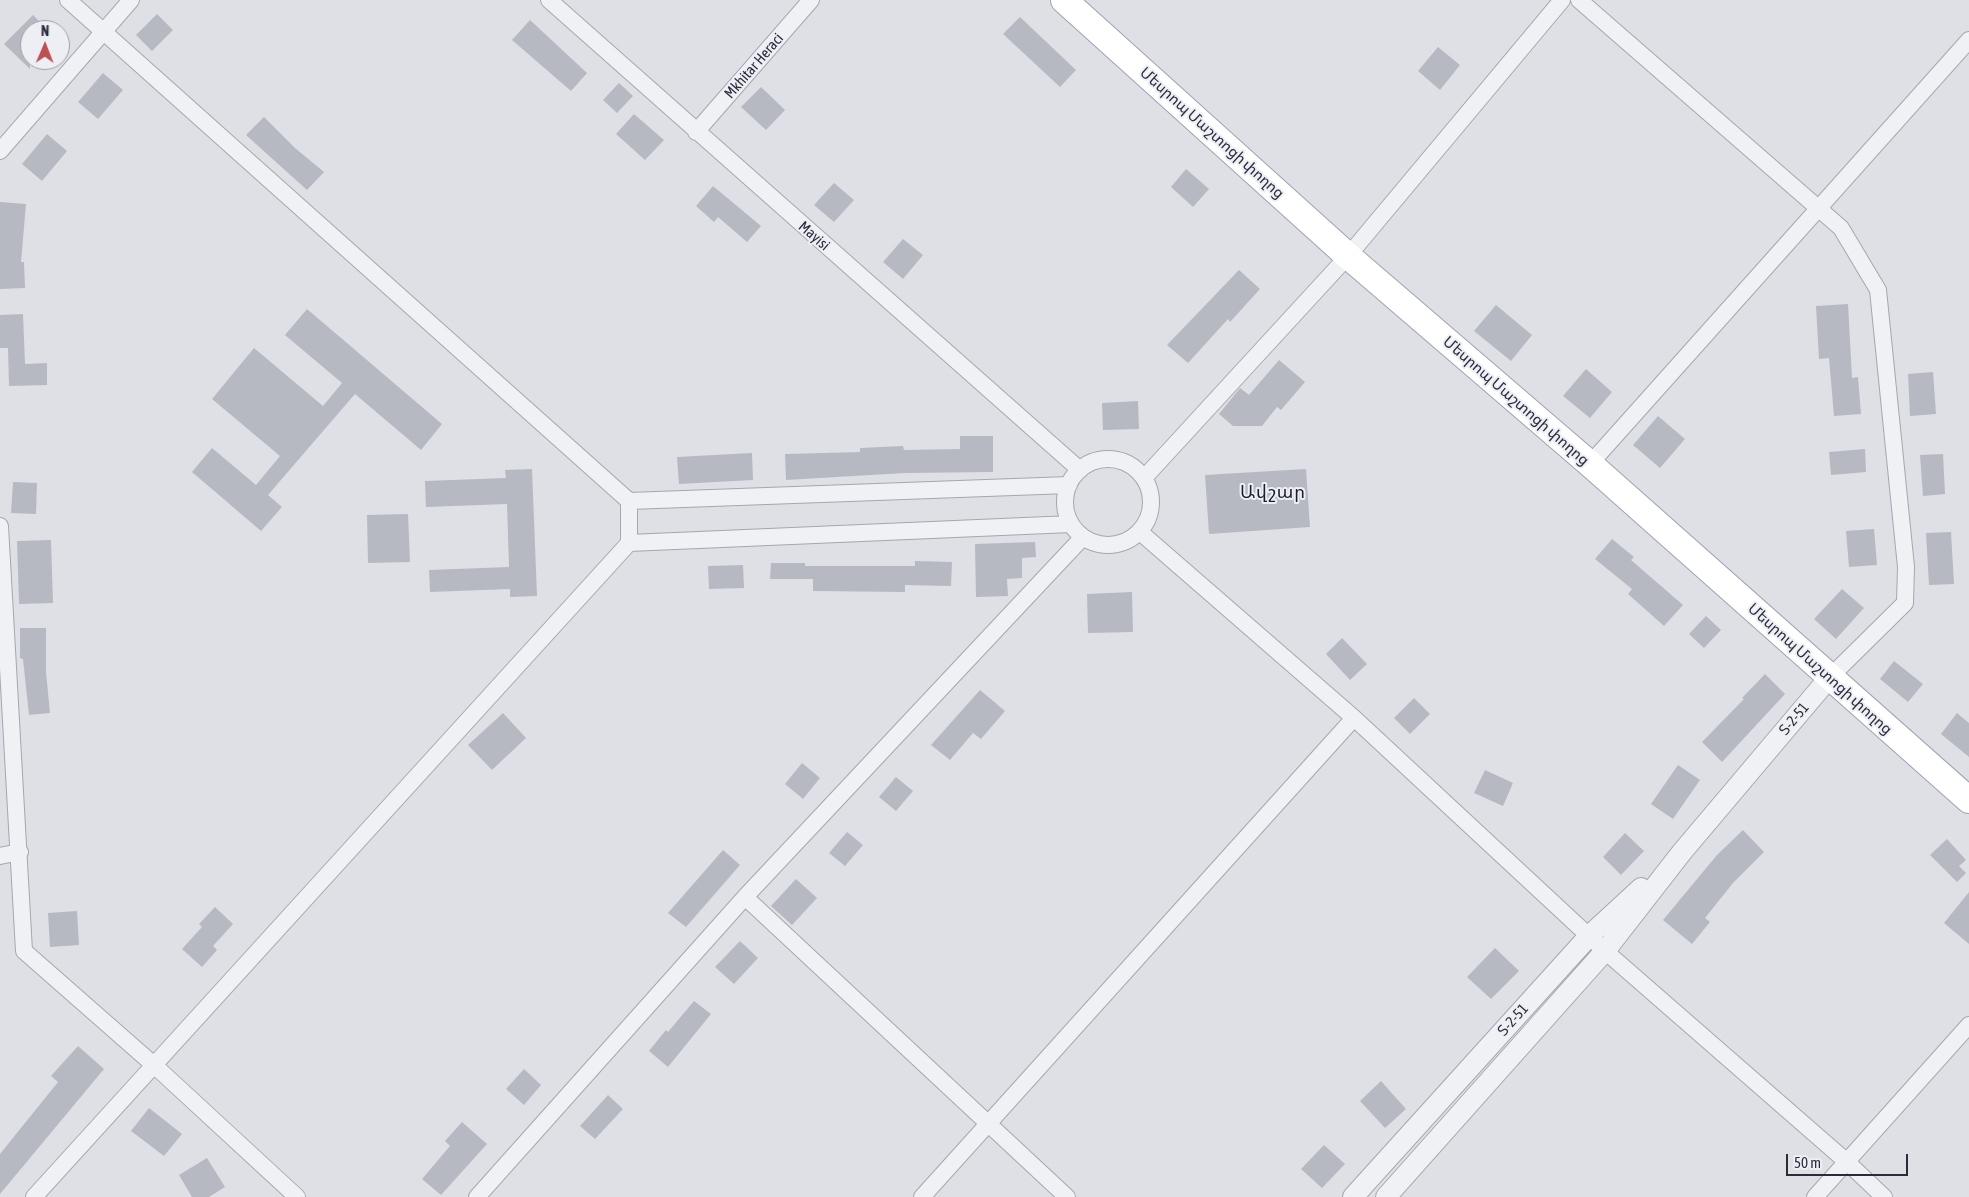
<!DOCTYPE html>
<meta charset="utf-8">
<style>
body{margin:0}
#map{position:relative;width:1969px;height:1197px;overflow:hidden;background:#dee0e6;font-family:"Asap Condensed",sans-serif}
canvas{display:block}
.north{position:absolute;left:20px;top:20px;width:50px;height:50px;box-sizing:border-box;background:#edeff4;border:1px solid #9fa1aa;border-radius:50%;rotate:1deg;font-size:14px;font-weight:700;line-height:20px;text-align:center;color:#292d3b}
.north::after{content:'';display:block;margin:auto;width:18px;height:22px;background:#bd5152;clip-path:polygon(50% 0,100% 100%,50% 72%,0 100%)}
.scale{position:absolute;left:1786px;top:1154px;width:122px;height:22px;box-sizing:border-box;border:2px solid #292d3b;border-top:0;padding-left:6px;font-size:15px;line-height:18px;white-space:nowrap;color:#292d3b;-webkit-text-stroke:4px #edeff4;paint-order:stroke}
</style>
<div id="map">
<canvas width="1969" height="1197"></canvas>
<div class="north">N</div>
<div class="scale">50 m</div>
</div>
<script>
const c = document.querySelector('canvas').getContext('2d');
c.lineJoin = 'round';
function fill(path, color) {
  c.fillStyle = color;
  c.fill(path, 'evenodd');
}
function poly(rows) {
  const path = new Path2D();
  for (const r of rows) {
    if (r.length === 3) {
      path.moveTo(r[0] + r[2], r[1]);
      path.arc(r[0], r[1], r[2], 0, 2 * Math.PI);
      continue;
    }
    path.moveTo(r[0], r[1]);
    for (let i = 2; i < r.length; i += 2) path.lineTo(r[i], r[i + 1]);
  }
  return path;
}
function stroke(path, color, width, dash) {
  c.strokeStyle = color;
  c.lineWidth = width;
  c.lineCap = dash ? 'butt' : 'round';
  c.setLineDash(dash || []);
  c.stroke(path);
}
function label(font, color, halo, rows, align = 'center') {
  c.font = font + ' "Asap Condensed","Noto Sans Armenian",sans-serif';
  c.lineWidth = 4;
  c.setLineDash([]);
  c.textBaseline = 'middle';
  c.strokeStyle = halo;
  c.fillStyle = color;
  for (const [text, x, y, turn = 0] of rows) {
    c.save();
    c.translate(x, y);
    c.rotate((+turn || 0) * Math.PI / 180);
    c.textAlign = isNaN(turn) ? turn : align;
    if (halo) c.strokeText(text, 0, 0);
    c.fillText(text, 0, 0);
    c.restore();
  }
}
fill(poly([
 [157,14,173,30,152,51,136,35],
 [33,15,48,30,30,30,30,69,4,44],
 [1020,17,1076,70,1060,87,1003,34],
 [530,20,587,73,571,91,512,40],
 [1438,47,1460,65,1440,90,1418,71],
 [103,73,123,90,98,119,78,102],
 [619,83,633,96,617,113,603,100],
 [761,87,785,110,766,130,741,107],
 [634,114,664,140,645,160,616,134],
 [264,117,295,148,324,172,307,190,246,135],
 [47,134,67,151,42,181,22,164],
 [1186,169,1209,189,1193,207,1171,187],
 [834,183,854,200,834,222,814,205],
 [713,186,761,226,747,242,718,217,714,222,696,206],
 [0,202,26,204,21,262,24,262,25,288,0,289],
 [903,239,923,255,903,279,883,262],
 [1239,270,1260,289,1230,322,1228,319,1188,363,1167,345],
 [1848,304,1852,378,1858,377,1861,414,1834,416,1829,358,1819,359,1816,306],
 [1496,305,1532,335,1511,361,1474,331],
 [307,309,442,424,421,450,355,394,268,495,282,507,261,531,192,472,212,448,256,485,280,456,212,399,254,348,323,406,342,383,285,335],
 [23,314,25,364,47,363,47,385,9,386,8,348,0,348,0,315],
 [1279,360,1305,382,1281,410,1277,407,1262,426,1233,426,1219,414,1240,388,1249,395],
 [1586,369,1612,392,1590,418,1563,396],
 [1933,372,1936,414,1910,416,1908,374],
 [1138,401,1139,429,1103,430,1102,403],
 [1658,416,1685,439,1660,468,1633,445],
 [960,436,993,436,993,472,905,473,786,480,785,454,860,452,860,448,903,446,904,450,960,449],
 [1865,449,1866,472,1831,475,1829,452],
 [752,453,753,480,679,484,677,457],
 [1943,454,1945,494,1923,496,1920,455],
 [532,469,537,596,510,597,510,589,430,592,429,570,509,567,507,504,426,507,425,481,506,478,505,470],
 [1306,469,1310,527,1209,534,1205,475],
 [13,482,37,483,36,514,11,513],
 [408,514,410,562,368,563,367,515],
 [1874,529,1877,565,1849,567,1846,531],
 [1951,532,1954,584,1929,585,1926,533],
 [1612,539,1634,557,1631,560,1683,605,1664,626,1628,594,1632,589,1595,559],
 [51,540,53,603,19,604,17,541],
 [1035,542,1036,557,1022,558,1022,578,1007,579,1008,596,976,597,975,544],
 [915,561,952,562,951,586,905,585,905,592,813,591,813,579,770,579,771,563,805,563,805,566,915,566],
 [743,565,744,588,709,589,708,566],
 [1842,589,1864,608,1836,639,1814,619],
 [1132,592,1133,632,1088,633,1087,594],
 [1706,616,1721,630,1704,648,1689,634],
 [20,628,46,628,46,672,50,713,29,715,23,659,20,658],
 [1342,638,1367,664,1350,680,1326,654],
 [1894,661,1923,684,1908,702,1880,679],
 [1765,674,1785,694,1722,762,1702,742,1744,699,1742,698],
 [980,690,1005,711,981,739,973,733,950,760,931,745],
 [1414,698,1430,714,1410,734,1394,718],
 [503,713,526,738,492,770,468,745],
 [1957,713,1969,723,1969,757,1941,734],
 [802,763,820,778,803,799,785,784],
 [1678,765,1700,780,1673,819,1651,804],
 [1485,770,1513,783,1503,806,1474,793],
 [896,777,913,791,896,811,879,797],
 [1743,830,1764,852,1733,883,1705,918,1710,922,1692,944,1663,920,1717,855],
 [847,832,863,845,845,866,829,853],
 [1625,833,1644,851,1621,875,1603,857],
 [1947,839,1966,860,1959,866,1966,873,1957,882,1930,855],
 [723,850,740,865,686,927,668,913],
 [796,879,817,898,792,925,771,906],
 [1969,892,1969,944,1944,923],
 [215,907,233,924,213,946,217,950,202,967,182,949,202,927,199,924],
 [77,911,79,945,50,947,48,913],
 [740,941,758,958,734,984,715,967],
 [1495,948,1519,971,1491,999,1467,977],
 [694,1001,711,1014,668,1067,649,1051,666,1030,668,1032],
 [78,1046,104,1069,0,1194,0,1154,58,1082,51,1076],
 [524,1069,541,1085,524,1105,506,1089],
 [1381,1081,1406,1109,1385,1128,1360,1101],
 [608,1095,623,1109,595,1139,580,1126],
 [149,1108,182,1134,164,1156,131,1131],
 [462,1122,487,1144,441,1195,422,1179,450,1146,445,1141],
 [1324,1145,1345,1164,1322,1188,1301,1169],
 [207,1158,225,1187,209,1197,192,1197,179,1175]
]), '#b6b9c2');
const minor = poly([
 [549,0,1080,470],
 [1579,0,1841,228,1878,290,1906,567,1905,603,1829,678],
 [696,132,811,0],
 [0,151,131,0],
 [1108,502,43],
 [1590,464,1969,40],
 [1144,478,1348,256,1562,0],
 [629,501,1069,485],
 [0,526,24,951,155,1066,297,1197],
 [1140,532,1354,718,1605,951,1847,1162,1884,1197],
 [629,543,1071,524],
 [0,856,20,852],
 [745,897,1067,1197],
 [34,1197,629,543,629,501,68,0],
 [477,1197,745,897,1083,537],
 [922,1197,1354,718],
 [1815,1197,1969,1025]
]);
const tertiary = poly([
 [1353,1197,1590,935,1641,888],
 [1386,1197,1605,951,1682,852,1829,678]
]);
const primary = poly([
 [1064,0,1348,256,1590,464,1969,800]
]);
stroke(minor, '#a4a7af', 18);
stroke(tertiary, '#a4a7af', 22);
stroke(primary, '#9fa3b0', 28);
stroke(minor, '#f0f1f5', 16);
stroke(tertiary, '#f0f1f5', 20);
stroke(primary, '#fff', 26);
label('15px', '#292d3b', '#edeff4', [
 ["Mkhitar Heraci",754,66,-49],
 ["Մեսրոպ Մաշտոցի փողոց",1212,133,42],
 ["Mayisi",814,236,41],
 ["Մեսրոպ Մաշտոցի փողոց",1516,401,41],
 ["Մեսրոպ Մաշտոցի փողոց",1820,669,42],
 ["Տ-2-51",1794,719,-50],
 ["Տ-2-51",1513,1020,-48]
]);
c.letterSpacing = '1px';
label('18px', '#1b1f2b', '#edeff4', [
 ["Ավշար",1273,492]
]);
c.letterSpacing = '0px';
</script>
